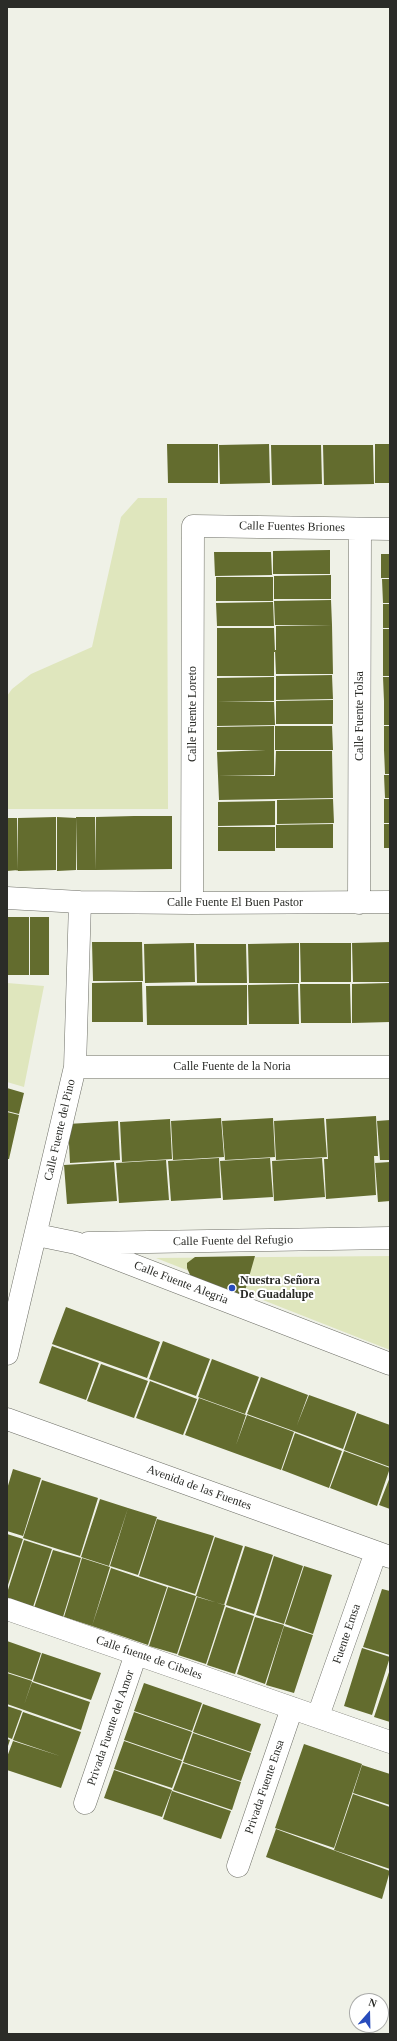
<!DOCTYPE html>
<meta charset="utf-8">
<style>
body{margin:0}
#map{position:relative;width:397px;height:2041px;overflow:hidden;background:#eff1e7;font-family:"Times New Roman",serif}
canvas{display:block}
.frame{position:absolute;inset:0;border:8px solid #2b2c28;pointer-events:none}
.north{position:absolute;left:349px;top:1993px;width:40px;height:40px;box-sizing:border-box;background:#fff;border:1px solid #aaaba9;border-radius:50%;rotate:20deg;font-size:11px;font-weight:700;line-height:16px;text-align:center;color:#2b2c28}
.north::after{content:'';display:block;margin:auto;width:14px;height:18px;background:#284cbc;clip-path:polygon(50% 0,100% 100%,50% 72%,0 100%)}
</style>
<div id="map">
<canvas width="397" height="2041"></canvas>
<div class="frame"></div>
<div class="north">N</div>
</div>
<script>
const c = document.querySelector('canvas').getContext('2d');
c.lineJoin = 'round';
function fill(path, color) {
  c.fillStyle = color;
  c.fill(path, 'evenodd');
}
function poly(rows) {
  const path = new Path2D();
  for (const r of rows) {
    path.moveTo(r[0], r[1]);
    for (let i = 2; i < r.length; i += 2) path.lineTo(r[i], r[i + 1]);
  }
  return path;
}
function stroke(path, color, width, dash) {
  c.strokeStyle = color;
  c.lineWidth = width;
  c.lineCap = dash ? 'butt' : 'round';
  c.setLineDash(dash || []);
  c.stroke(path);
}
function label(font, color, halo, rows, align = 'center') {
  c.font = font + ' "Times New Roman",serif';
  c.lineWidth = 4;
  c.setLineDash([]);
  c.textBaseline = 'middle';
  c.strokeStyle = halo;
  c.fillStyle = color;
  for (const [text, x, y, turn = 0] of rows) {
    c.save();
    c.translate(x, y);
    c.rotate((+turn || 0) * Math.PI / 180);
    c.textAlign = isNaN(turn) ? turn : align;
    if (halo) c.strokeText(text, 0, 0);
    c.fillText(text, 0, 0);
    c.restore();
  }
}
fill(poly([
 [138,498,167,498,168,809,7,809,7,696,12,689,31,674,92,647,121,517],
 [7,983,44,986,24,1087,7,1082],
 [390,1256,390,1350,156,1258]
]), '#dfe6bd');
fill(poly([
 [167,444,218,444,218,483,168,483],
 [269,444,270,483,220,484,219,445],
 [375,444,390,444,390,483,375,483],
 [271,445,321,445,322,484,272,485],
 [323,445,373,445,374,484,324,485],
 [330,550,330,574,273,574,273,551],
 [214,552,271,552,272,575,215,576],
 [381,554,390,554,390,578,381,578],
 [331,575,331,599,274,599,274,576],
 [216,577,273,577,273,601,216,601],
 [382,579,390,579,390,603,383,603],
 [331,600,332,625,275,625,274,601],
 [273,602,274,626,217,626,216,603],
 [383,604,390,604,390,628,383,628],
 [332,625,333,674,276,674,275,650,310,650,276,650,276,626],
 [217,628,274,628,275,652,251,652,274,652,274,676,217,676],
 [383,629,390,629,390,676,383,676],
 [332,675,333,699,276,700,276,676],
 [274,677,274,701,217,702,217,678],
 [383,677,390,677,390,701,384,701],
 [333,700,333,724,276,724,276,701],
 [384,701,390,701,390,725,384,725],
 [217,702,274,702,275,725,217,726],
 [274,726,274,775,218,776,217,752,266,750,217,750,217,727],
 [275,726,332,726,333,750,275,750],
 [384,726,390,726,390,750,384,750],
 [384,750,390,750,390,774,385,774],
 [276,751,332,751,333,798,219,800,218,776,275,776],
 [384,775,390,775,390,798,385,798],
 [333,799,334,823,277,824,277,800],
 [384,799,390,799,390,823,384,823],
 [275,801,275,825,218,826,218,802],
 [134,816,172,816,172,869,96,870,96,817],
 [56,817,56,870,18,871,18,818],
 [57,817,76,818,76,870,57,871],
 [76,817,95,817,96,870,77,870],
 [7,818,17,818,18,870,7,871],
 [333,824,333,848,276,848,276,825],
 [384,824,390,824,390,848,384,848],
 [218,827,275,827,275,851,218,851],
 [7,917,29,917,29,975,7,975],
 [30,917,49,917,49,975,30,975],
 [92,942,142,942,143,981,93,981],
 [390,942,390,982,353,982,352,943],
 [194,943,195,982,145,983,144,944],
 [299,943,299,983,249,983,248,944],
 [300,943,351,943,351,982,301,982],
 [196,944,246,944,247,983,197,983],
 [142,982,143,1022,92,1022,92,983],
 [390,983,390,1022,352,1023,352,984],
 [298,984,299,1024,249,1024,248,985],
 [300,984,350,984,351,1023,301,1023],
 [247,985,247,1025,147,1025,146,986],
 [7,1088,24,1093,19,1114,7,1111],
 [7,1112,19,1115,9,1159,7,1159],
 [376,1116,378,1156,374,1156,376,1195,326,1199,324,1159,328,1159,326,1119],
 [221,1118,224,1157,173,1160,171,1121],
 [273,1118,275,1157,225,1160,222,1121],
 [324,1118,327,1157,276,1160,274,1121],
 [170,1119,172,1159,122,1162,120,1122],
 [390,1120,390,1160,380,1160,377,1121],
 [118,1121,120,1160,70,1163,68,1124],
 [219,1158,221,1198,171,1201,168,1161],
 [270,1158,273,1197,223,1200,220,1161],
 [322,1158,325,1197,274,1201,272,1161],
 [166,1160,169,1200,119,1203,116,1163],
 [114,1162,117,1201,67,1204,64,1165],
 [390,1162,390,1201,378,1202,375,1163],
 [255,1256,243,1298,191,1277,187,1268,187,1263,195,1257],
 [66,1307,160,1342,147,1378,52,1344],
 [163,1341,210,1359,196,1396,149,1379],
 [52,1346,99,1363,86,1400,39,1383],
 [212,1359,259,1377,245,1414,198,1397],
 [101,1364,148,1381,134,1418,87,1401],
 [261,1377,308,1395,297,1425,309,1395,356,1412,343,1449,247,1414],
 [150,1381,197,1399,183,1435,136,1418],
 [199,1398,246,1415,236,1445,247,1415,294,1432,281,1470,185,1435],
 [357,1413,390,1425,390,1467,344,1450],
 [295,1433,342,1451,329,1488,282,1470],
 [344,1451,390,1468,377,1506,330,1488],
 [13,1469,41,1478,23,1536,7,1531,7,1489],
 [390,1477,390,1509,379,1505],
 [42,1480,98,1498,80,1556,23,1538],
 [100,1499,128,1508,109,1566,81,1557],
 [128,1508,157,1517,138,1575,110,1566],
 [157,1519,214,1536,195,1594,139,1576],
 [7,1534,23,1539,7,1588],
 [215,1537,243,1546,224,1605,196,1596],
 [24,1540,52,1549,33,1607,7,1599,7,1593],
 [245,1546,273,1555,254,1614,226,1605],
 [53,1550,81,1558,63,1617,34,1608],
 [274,1556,303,1566,284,1624,256,1615],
 [82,1558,110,1567,92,1626,64,1617],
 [304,1566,332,1575,313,1634,285,1624],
 [111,1568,167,1587,148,1645,92,1626],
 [168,1587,196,1596,177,1654,149,1646],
 [382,1589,390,1591,390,1655,363,1647],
 [197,1597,225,1605,206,1664,178,1655],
 [226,1607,254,1616,235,1674,207,1665],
 [255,1617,284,1625,265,1684,237,1674],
 [284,1626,313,1635,294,1693,266,1685],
 [7,1641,41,1653,32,1680,7,1672],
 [362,1648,390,1657,372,1715,344,1706],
 [42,1653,101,1673,91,1700,33,1681],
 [390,1669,390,1722,374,1717],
 [7,1673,32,1681,24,1705,32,1682,90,1702,81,1730,7,1704],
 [144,1683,202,1703,192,1731,134,1711],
 [203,1704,261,1724,251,1752,193,1732],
 [7,1706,22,1711,12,1739,7,1737],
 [23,1712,81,1732,61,1788,7,1770,7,1757,13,1741,60,1756,13,1740],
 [134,1712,192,1732,182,1760,124,1740],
 [193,1733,251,1753,241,1781,183,1762],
 [7,1739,10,1740,7,1749],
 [124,1741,182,1761,172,1788,114,1769],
 [304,1744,362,1764,334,1848,275,1828],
 [183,1763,241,1782,232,1810,173,1790],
 [362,1765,390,1774,390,1805,353,1793],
 [114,1770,172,1790,162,1817,104,1798],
 [172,1791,231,1811,221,1839,163,1819],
 [353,1794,390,1807,390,1869,334,1850],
 [276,1829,390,1871,382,1899,266,1857]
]), '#636c2e');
const street = poly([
 [7,898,80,902,192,903,390,902],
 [192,903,193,526,390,529],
 [359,903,360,529],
 [75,1067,390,1067],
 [37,1235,76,1243,390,1364],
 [88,1243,390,1238],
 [7,1354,75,1067,80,902],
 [7,1419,390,1557],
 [7,1609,390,1742],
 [318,1716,376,1552],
 [85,1803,136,1654],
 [238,1866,292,1708]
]);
stroke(street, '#6e6f67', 23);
stroke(street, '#fff', 22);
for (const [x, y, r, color] of [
 [232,1288,4,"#284cbc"]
]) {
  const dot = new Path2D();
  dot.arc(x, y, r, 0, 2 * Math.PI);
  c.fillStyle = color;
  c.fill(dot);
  stroke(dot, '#fff', 1.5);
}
label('12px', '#2b2c28', '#fff', [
 ["Calle Fuentes Briones",292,527,1],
 ["Calle Fuente Loreto",193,714,-90],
 ["Calle Fuente Tolsa",360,716,-90],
 ["Calle Fuente El Buen Pastor",235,903],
 ["Calle Fuente de la Noria",232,1067],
 ["Calle Fuente del Pino",60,1130,-77],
 ["Calle Fuente del Refugio",233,1241,-1],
 ["Calle Fuente Alegria",181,1283,21],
 ["Avenida de las Fuentes",199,1488,20],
 ["Fuente Emsa",347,1634,-71],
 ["Calle fuente de Cibeles",149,1658,19],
 ["Privada Fuente del Amor",111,1728,-71],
 ["Privada Fuente Ensa",265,1787,-71]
]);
label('bold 12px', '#2b2c28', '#fff', [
 ["Nuestra Señora",240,1281],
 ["De Guadalupe",240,1295]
], 'left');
</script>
